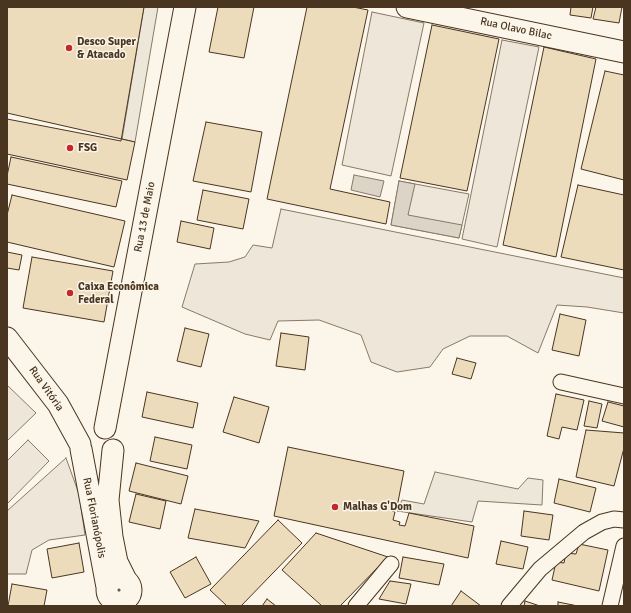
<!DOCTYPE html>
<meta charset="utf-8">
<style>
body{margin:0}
#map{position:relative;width:631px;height:613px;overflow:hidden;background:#fbf6e9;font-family:Signika,sans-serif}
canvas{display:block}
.frame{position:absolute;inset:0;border:8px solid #4a3520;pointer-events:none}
</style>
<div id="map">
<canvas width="631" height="613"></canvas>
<div class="frame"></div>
</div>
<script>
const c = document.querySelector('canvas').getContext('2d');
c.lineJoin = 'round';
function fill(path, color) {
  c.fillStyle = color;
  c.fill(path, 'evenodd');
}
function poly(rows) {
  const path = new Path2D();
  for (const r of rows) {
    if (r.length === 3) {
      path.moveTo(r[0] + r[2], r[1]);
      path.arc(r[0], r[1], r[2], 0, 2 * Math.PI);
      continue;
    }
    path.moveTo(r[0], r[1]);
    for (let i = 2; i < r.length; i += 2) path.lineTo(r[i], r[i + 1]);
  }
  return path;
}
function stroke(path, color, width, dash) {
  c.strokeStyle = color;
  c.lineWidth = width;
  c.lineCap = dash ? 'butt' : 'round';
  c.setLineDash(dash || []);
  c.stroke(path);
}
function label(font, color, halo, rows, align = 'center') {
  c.font = font + ' Signika,sans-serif';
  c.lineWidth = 3;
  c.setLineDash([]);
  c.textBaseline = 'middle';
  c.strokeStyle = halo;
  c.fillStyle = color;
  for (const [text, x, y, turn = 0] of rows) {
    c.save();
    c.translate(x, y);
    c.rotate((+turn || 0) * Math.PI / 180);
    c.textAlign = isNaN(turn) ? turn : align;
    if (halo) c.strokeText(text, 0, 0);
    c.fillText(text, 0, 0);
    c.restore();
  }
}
const green = poly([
 [372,12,424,23,391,176,342,165,372,12],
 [502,40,539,47,497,247,462,239,502,40],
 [399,181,469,194,459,238,391,225,399,181],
 [281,209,624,278,624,313,587,307,557,305,538,353,507,336,470,336,443,349,430,367,397,372,371,362,361,335,319,320,278,321,270,340,245,334,182,307,195,264,229,262,245,257,253,245,272,248,281,209],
 [7,385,36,413,7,441,7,385],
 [28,440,49,461,7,504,7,461,28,440],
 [66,458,79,494,85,535,49,540,32,550,26,574,7,574,7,511,66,458]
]);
fill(green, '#ede6d9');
stroke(green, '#887966', 1);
const parking = poly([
 [144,7,158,7,135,142,122,139,144,7],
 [435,472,518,489,528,478,543,480,542,505,478,501,472,522,397,511,402,500,424,504,435,472]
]);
fill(parking, '#ede7d9');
stroke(parking, '#887966', 1);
const water = poly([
 [354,175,384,181,380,197,351,190,354,175],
 [399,181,415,184,408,215,462,225,459,238,391,225,399,181]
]);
fill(water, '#dcd4c6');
stroke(water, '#887966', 1);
const building = poly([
 [7,7,144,7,121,141,7,119,7,7],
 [218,7,254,7,244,58,209,52,218,7],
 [307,7,353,7,368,10,330,189,390,202,386,224,267,199,307,7],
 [571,7,593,7,591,18,570,15,571,7],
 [596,7,622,7,619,23,593,19,596,7],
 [432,25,499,39,467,191,400,178,432,25],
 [544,47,596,59,556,257,503,245,544,47],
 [605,71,624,75,624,180,581,169,605,71],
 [7,113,135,142,127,180,7,154,7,113],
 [206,122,262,132,251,192,193,181,206,122],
 [11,157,122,181,116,207,7,184,7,176,11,157],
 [578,185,624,195,624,270,561,257,578,185],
 [203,190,249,199,243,229,197,220,203,190],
 [12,195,125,221,114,267,7,242,7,215,12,195],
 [181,221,214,228,210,249,177,242,181,221],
 [7,252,22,255,19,270,7,268,7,252],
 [32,257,113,271,104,322,23,308,32,257],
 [560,314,586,320,579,356,552,350,560,314],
 [185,328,209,334,201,367,177,361,185,328],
 [281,333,309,337,305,370,276,366,281,333],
 [457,358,476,363,471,379,452,374,457,358],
 [147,392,198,403,193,428,142,417,147,392],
 [556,394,584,400,577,430,562,427,559,439,547,436,556,394],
 [234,397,269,407,259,443,223,432,234,397],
 [589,401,602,404,597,428,584,426,589,401],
 [608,402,624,406,624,427,602,421,608,402],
 [586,430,624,433,624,448,614,486,576,477,586,430],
 [155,437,192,445,187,469,150,461,155,437],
 [288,447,404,471,398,502,392,511,395,512,393,520,400,522,399,525,405,526,409,513,474,526,468,558,274,516,288,447],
 [136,463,188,476,181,504,129,491,136,463],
 [559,479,596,488,590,512,554,503,559,479],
 [136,494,166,501,160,529,129,522,136,494],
 [195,509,259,521,245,548,188,538,195,509],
 [524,511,553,515,549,540,521,536,524,511],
 [278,520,302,543,241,606,227,606,210,590,278,520],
 [316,533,388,557,340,606,322,606,282,570,316,533],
 [501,541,528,547,523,569,496,564,501,541],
 [79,543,84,572,52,578,47,549,79,543],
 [579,544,608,550,599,591,552,580,556,562,564,563,566,553,576,554,579,544],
 [196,557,211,584,185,598,170,572,196,557],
 [403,557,444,564,439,585,399,578,403,557],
 [390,581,411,584,406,604,379,599,390,581],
 [12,584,47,590,44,606,8,606,12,584],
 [461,591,481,606,451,606,461,591],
 [267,599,276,606,262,606,267,599],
 [525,601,540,606,524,606,525,601],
 [558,602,578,606,558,606,558,602]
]);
fill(building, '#ecdcbc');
stroke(building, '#4a3520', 1);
const street = poly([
 [561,382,624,396],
 [356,606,391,564],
 [509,606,540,569,584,532,602,522,614,519,624,520],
 [610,606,624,546]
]);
const secondary = poly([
 [407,7,624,52],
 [7,338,58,404,80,444],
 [105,428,185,7],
 [81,449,107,587],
 [113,450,108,500,112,537,117,562,126,580],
 [119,590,12]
]);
stroke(street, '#4a3520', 17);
stroke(secondary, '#4a3520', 23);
stroke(street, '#fbf6e9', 15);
stroke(secondary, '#fbf6e9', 21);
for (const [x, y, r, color] of [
 [69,48,4,"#c62828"],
 [70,148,4,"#c62828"],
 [70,293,4,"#c62828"],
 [335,507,4,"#c62828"]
]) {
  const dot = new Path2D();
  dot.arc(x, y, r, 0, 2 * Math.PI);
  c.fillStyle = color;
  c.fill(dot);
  stroke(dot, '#fbf6e9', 1.5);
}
label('11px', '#4a3520', '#fbf6e9', [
 ["Rua Olavo Bilac",516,29,12],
 ["Rua 13 de Maio",145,217,-79],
 ["Rua Vitória",46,389,55],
 ["Rua Florianópolis",94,518,79]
]);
label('bold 11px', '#4a3520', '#fbf6e9', [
 ["Desco Super",77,42],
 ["& Atacado",77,55],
 ["FSG",78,148],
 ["Caixa Econômica",78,287],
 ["Federal",78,300],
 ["Malhas G'Dom",343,507]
], 'left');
</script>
